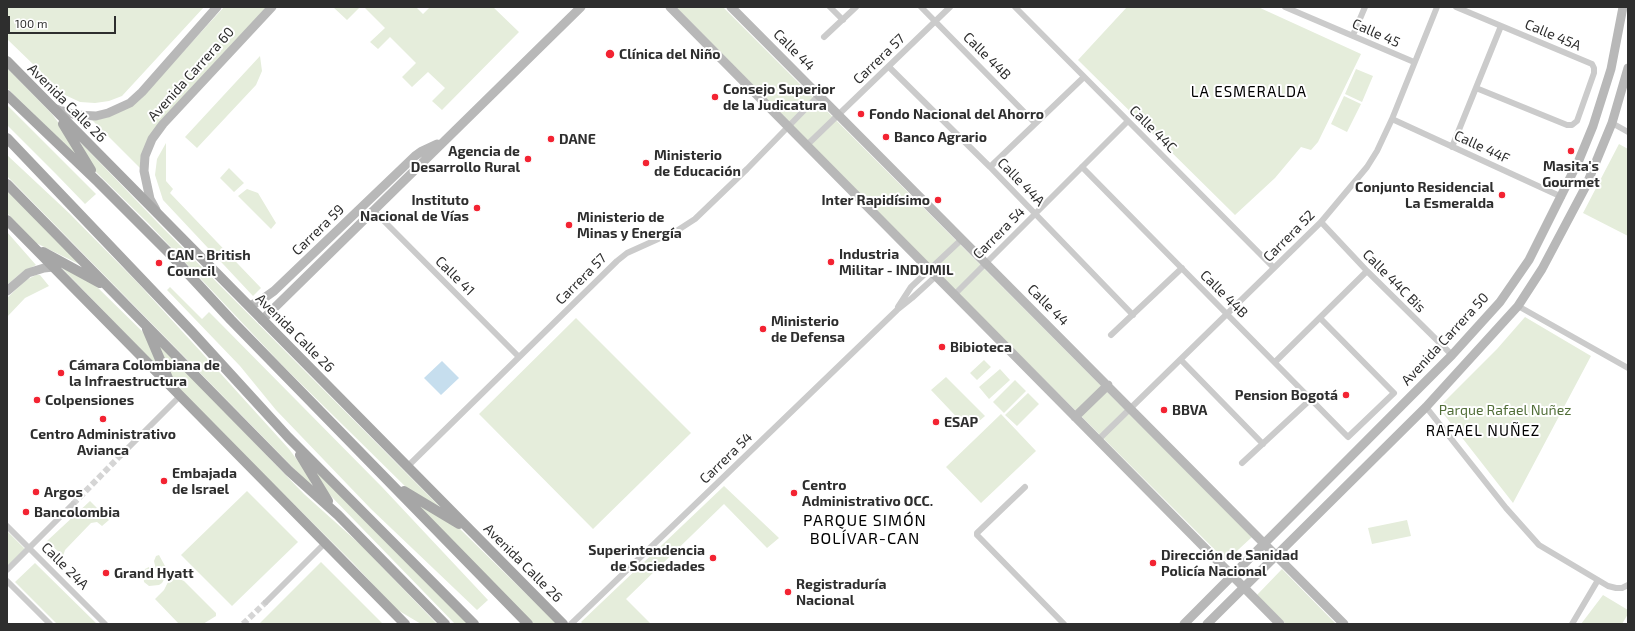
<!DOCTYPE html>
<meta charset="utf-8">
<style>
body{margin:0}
#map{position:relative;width:1635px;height:631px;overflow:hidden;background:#fff;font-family:"Exo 2",sans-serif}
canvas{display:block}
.frame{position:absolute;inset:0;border:8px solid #2e2e2e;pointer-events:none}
.scale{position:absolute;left:8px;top:16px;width:108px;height:18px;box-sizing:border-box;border:2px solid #2e2e2e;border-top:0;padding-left:5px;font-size:12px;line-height:14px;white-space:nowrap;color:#2e2e2e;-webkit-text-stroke:3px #fff;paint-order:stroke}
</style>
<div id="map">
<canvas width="1635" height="631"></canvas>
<div class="frame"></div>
<div class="scale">100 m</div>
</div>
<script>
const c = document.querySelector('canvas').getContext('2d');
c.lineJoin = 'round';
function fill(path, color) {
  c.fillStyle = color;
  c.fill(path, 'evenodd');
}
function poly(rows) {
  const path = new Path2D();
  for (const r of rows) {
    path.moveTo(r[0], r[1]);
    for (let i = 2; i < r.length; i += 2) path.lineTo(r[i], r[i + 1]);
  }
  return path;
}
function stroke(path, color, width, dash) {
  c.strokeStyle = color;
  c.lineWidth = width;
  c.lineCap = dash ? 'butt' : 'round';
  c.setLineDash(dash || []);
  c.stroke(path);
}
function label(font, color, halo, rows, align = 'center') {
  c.font = font + ' "Exo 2",sans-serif';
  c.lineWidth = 4;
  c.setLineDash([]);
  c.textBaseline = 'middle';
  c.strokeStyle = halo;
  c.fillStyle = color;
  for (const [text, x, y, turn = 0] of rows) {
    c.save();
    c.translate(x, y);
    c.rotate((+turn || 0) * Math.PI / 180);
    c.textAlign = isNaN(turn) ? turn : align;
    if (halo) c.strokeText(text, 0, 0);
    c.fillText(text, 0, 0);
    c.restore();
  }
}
fill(poly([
 [7,7,204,7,122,96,109,101,95,103,80,102,65,95,7,39],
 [224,7,267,7,161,120,141,169,92,120,139,100],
 [333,7,360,7,347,20],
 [364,7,416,7,423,14,430,7,493,7,519,32,442,110,432,101,445,88,428,72,412,87,402,77,416,63,390,37,378,49,370,42,385,28],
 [676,7,723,7,1252,537,1226,561,972,307],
 [1127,7,1258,7,1361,54,1318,142,1311,150,1301,147,1275,178,1235,215,1078,60],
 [260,56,262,71,256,85,197,148,185,137],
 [7,68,52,114,66,133,76,155,7,88],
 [1356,69,1373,76,1362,102,1345,94],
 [1344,96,1361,104,1347,132,1331,124],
 [7,105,96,194,85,204,56,174,7,125],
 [80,142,159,224,443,510,413,494,284,367,148,223,95,171],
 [166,143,166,181,173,189,170,193,261,288,253,296,163,200,155,175,157,159],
 [1619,144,1628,149,1628,236,1583,213],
 [7,155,69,213,137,282,202,353,289,449,307,473,313,488,7,176],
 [229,168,244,183,234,192,220,178],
 [247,189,258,193,276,223,271,229,238,196],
 [7,191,85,267,36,243,7,213],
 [7,232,36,265,21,273,7,285],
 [57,263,94,284,146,335,160,369],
 [36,275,40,275,49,286,25,298,7,317,7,298,26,280],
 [170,287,202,319,209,312,217,320,382,487,488,600,477,610,371,509,276,410,240,366,167,290],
 [1525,317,1591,356,1513,503,1442,412,1441,405,1497,349],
 [576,318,691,433,593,529,479,414],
 [158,343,304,494,363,547,437,624,421,624,396,609,352,562,175,386],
 [984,360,991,367,977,380,970,373],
 [1000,369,1010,380,989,399,979,387],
 [946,377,985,416,969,430,931,390],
 [1015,380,1026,391,1004,413,993,402],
 [1028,393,1039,404,1017,426,1005,415],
 [1001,414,1036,451,981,503,946,467],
 [312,466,469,624,455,624,326,491],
 [724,486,779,538,767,548,724,504,626,599,651,624,583,624,581,622],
 [247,491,298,542,232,606,181,555],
 [90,501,109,520,102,526,97,522,91,523,65,550,63,556,47,541],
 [415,503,459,528,557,624,534,624],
 [1407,520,1411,536,1372,544,1368,528],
 [7,531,26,550,7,569],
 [159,555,165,566,166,576,162,583,159,585,149,586,144,582,143,572,145,569,149,567,151,569,147,574,148,578,151,580,156,579,157,574,154,561,156,556],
 [321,562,383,624,259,624],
 [35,563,97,624,57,624,15,582],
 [1282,569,1336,624,1286,624,1257,595],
 [173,578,177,578,184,581,216,613,216,616,203,624,179,624,155,599,164,590,169,580],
 [1603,595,1628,610,1628,614,1622,624,1581,624]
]), '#e5eddb');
fill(poly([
 [442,361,459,378,441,395,424,378]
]), '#c6deee');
stroke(poly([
 [73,504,121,455],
 [243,624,266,602]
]), '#d5d5d5', 6, [6, 3]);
stroke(poly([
 [830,7,843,20],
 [921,7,1035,123],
 [1015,7,1274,268],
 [1285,7,1414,62],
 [1456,7,1592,64,1594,68,1594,73,1577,121,1572,125,1567,125,1476,88],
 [1353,35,1365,7],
 [824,37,856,7],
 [889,67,990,167,1133,315],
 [1392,119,1562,197],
 [1612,123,1628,132],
 [807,145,950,7],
 [1452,147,1501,26],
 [990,167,1084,77],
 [1082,167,1348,437,1394,393,1320,318],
 [374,211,519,357],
 [1321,222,1367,271,1452,355],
 [955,294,1128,121],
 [1518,306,1628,368],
 [898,307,911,287,962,239],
 [1111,335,1182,268],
 [1181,360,1263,444],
 [1275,362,1367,271],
 [1426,407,1506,508,1539,545,1608,586,1616,588,1622,588,1628,585],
 [1098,440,1321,222,1367,167,1377,151,1392,119,1437,7],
 [121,455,180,396],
 [1242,463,1311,399],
 [408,466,617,261,627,253,678,230,695,219,747,169,819,95],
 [1025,487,977,533,977,535,1064,624],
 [7,526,105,624],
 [7,570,73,504],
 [7,581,50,624],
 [266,602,325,543],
 [571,624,897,310,912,298,936,276],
 [1572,624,1598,580]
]), '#cbcbcb', 6);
stroke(poly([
 [670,7,1280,624],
 [731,7,1344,624],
 [53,108,76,115,96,116,108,113,130,103,142,92,217,7],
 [156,210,150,199,144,171,145,156,152,139,163,124,272,7],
 [7,291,28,273,44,268,53,267],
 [249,306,260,301,274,291,415,156,422,151,437,144],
 [262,320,581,7],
 [1075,417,1108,385],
 [1184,624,1452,355,1500,302,1529,260,1579,160,1593,126,1611,69,1623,7],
 [1207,624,1426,407,1518,306,1542,269,1586,186,1612,123,1628,68]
]), '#b8b8b8', 9);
stroke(poly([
 [7,61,563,624],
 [7,95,98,182,170,254,231,320,528,624],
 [63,124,91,170],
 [7,138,192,332,288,437,474,624],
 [7,184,289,471,338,515,445,624],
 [7,220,405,624],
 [43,252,100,283],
 [147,329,170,383],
 [300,455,328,501],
 [404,491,459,524]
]), '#a6a6a6', 10);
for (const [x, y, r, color] of [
 [610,54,5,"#f32332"],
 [715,97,4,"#f32332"],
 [861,114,4,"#f32332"],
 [886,137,4,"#f32332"],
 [551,139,4,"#f32332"],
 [1571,151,4,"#f32332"],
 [528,159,4,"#f32332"],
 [646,163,4,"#f32332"],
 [1502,195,4,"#f32332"],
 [938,200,4,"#f32332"],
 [477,208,4,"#f32332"],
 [569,225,4,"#f32332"],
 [831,262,4,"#f32332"],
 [159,263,4,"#f32332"],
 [763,329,4,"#f32332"],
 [942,347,4,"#f32332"],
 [61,373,4,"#f32332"],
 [1346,395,4,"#f32332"],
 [37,400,4,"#f32332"],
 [1164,410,4,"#f32332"],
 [103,419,4,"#f32332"],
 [936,422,4,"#f32332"],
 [164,481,4,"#f32332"],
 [36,492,4,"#f32332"],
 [794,493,4,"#f32332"],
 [26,512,4,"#f32332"],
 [713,558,4,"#f32332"],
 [1153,563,4,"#f32332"],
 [106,573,4,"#f32332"],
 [788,592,4,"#f32332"]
]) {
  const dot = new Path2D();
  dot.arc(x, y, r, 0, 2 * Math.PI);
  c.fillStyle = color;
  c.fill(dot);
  stroke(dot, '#fff', 1.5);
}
label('14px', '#2e2e2e', '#fff', [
 ["Calle 45",1376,33,24],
 ["Calle 45A",1553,35,23],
 ["Calle 44",794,50,45],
 ["Calle 44B",987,56,45],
 ["Carrera 57",879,59,-44],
 ["Avenida Carrera 60",191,74,-48],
 ["Avenida Calle 26",67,103,45],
 ["Calle 44C",1153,129,45],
 ["Calle 44F",1482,147,25],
 ["Calle 44A",1021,182,46],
 ["Carrera 59",318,230,-44],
 ["Carrera 54",999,233,-45],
 ["Carrera 52",1289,236,-45],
 ["Calle 41",455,276,45],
 ["Carrera 57",581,279,-45],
 ["Calle 44C Bis",1394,281,45],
 ["Calle 44B",1224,294,45],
 ["Calle 44",1048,305,45],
 ["Avenida Calle 26",295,333,45],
 ["Avenida Carrera 50",1445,339,-47],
 ["Carrera 54",726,458,-44],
 ["Avenida Calle 26",523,563,45],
 ["Calle 24A",65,566,45]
]);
label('bold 14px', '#2e2e2e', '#fff', [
 ["Clínica del Niño",619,54],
 ["Consejo Superior",723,89],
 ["de la Judicatura",723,105],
 ["Fondo Nacional del Ahorro",869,114],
 ["Banco Agrario",894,137],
 ["DANE",559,139],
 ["Agencia de",520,151,"right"],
 ["Desarrollo Rural",520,167,"right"],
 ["Ministerio",654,155],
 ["de Educación",654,171],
 ["Masita's",1571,166,"center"],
 ["Gourmet",1571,182,"center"],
 ["Conjunto Residencial",1494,187,"right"],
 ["La Esmeralda",1494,203,"right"],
 ["Instituto",469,200,"right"],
 ["Nacional de Vías",469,216,"right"],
 ["Inter Rapidísimo",930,200,"right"],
 ["Ministerio de",577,217],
 ["Minas y Energía",577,233],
 ["Industria",839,254],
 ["Militar - INDUMIL",839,270],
 ["CAN - British",167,255],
 ["Council",167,271],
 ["Ministerio",771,321],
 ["de Defensa",771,337],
 ["Bibioteca",950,347],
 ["Cámara Colombiana de",69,365],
 ["la Infraestructura",69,381],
 ["Pension Bogotá",1338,395,"right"],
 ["Colpensiones",45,400],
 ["BBVA",1172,410],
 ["ESAP",944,422],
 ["Centro Administrativo",103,434,"center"],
 ["Avianca",103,450,"center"],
 ["Embajada",172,473],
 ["de Israel",172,489],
 ["Centro",802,485],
 ["Administrativo OCC.",802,501],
 ["Argos",44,492],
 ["Bancolombia",34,512],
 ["Superintendencia",705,550,"right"],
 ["de Sociedades",705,566,"right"],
 ["Dirección de Sanidad",1161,555],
 ["Policía Nacional",1161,571],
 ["Grand Hyatt",114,573],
 ["Registraduría",796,584],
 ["Nacional",796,600]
], 'left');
label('14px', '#516e38', '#fff', [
 ["Parque Rafael Nuñez",1505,410]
]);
c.letterSpacing = '1px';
label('15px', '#000', '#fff', [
 ["LA ESMERALDA",1249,92],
 ["RAFAEL NUÑEZ",1483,431]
]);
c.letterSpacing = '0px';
c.letterSpacing = '1px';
label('16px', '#000', '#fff', [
 ["PARQUE SIMÓN",865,521],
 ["BOLÍVAR-CAN",865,539]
]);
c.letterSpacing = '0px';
</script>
